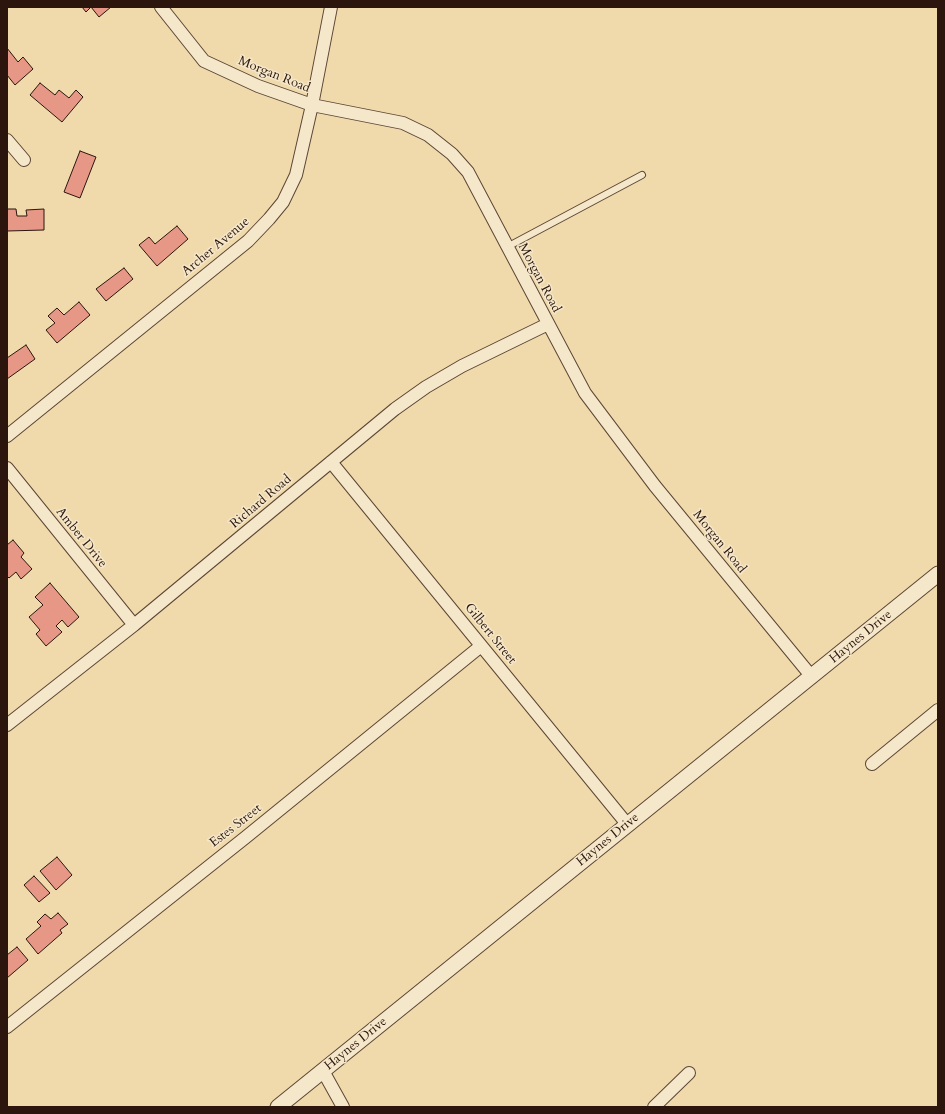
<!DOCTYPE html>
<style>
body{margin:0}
#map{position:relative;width:945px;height:1114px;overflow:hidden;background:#f0daac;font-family:Cardo,serif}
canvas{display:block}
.frame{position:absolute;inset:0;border:8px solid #2b150d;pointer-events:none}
</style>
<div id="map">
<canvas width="945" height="1114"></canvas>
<div class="frame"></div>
</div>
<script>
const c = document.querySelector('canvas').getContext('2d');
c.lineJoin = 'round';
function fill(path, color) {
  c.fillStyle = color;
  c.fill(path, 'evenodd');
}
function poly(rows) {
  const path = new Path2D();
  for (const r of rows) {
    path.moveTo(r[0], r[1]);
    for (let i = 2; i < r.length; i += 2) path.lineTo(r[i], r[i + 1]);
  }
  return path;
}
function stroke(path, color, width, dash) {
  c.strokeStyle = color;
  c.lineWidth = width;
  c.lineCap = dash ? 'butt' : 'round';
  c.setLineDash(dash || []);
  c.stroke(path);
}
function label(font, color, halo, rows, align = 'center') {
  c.font = font + ' Cardo,serif';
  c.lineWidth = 3;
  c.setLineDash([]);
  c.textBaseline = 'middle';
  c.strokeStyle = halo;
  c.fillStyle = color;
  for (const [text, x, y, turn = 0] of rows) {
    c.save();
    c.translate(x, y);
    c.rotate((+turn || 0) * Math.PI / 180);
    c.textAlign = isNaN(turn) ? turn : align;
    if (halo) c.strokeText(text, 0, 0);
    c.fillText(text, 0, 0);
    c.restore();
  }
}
const building = poly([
 [82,7,111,7,99,17,91,7,86,12,82,7],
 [7,48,18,62,23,57,33,69,15,85,7,75,7,48],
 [40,83,55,95,59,90,69,98,76,90,83,97,62,122,30,95,40,83],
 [80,151,96,157,80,198,64,192,80,151],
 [7,209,16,209,17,216,27,216,26,210,44,209,44,230,7,231,7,209],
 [177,226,188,239,157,266,139,245,149,237,155,244,177,226],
 [124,268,133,279,106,301,96,289,124,268],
 [79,302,90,315,57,343,46,330,55,323,48,316,57,308,64,315,79,302],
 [26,345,35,359,7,379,7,358,26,345],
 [13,540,24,553,21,557,32,569,21,579,16,572,9,578,7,576,7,545,13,540],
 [50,583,79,617,68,627,62,620,56,626,62,632,46,646,36,634,40,630,29,617,43,605,35,597,50,583],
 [57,857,72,875,56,890,40,871,57,857],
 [34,876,50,893,39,902,24,885,34,876],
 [58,913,68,924,60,930,62,933,38,954,26,939,41,926,37,922,45,914,51,919,58,913],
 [17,947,28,960,7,978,7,955,17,947]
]);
fill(building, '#e69785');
stroke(building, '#2b150d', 1);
const service = poly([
 [507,247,642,175]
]);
const minor = poly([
 [161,7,204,61,258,86,312,105,403,123,428,135,452,154,468,172,585,393,655,486,812,677],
 [7,140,24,160],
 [7,436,248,241,269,219,283,202,296,175,312,105,331,7],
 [331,462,627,824],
 [7,468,134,625],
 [7,725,134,625,395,409,426,387,462,366,548,324],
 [872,764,938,710],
 [7,1027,246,837,481,646],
 [323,1071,343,1107],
 [654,1107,689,1073]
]);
const tertiary = poly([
 [278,1107,938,574]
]);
stroke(service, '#5c4635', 8);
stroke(minor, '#5c4635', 14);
stroke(tertiary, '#5c4635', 17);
stroke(service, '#f5e7c9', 6);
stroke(minor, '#f5e7c9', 12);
stroke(tertiary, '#f5e7c9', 15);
label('13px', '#2b150d', '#f5e7c9', [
 ["Morgan Road",274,75,22],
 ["Archer Avenue",216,247,-40],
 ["Morgan Road",539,278,62],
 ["Richard Road",261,502,-40],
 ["Amber Drive",81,538,51],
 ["Morgan Road",719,542,51],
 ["Gilbert Street",490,634,51],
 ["Haynes Drive",861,637,-39],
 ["Estes Street",236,826,-38],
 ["Haynes Drive",608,840,-39],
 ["Haynes Drive",356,1044,-39]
]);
</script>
